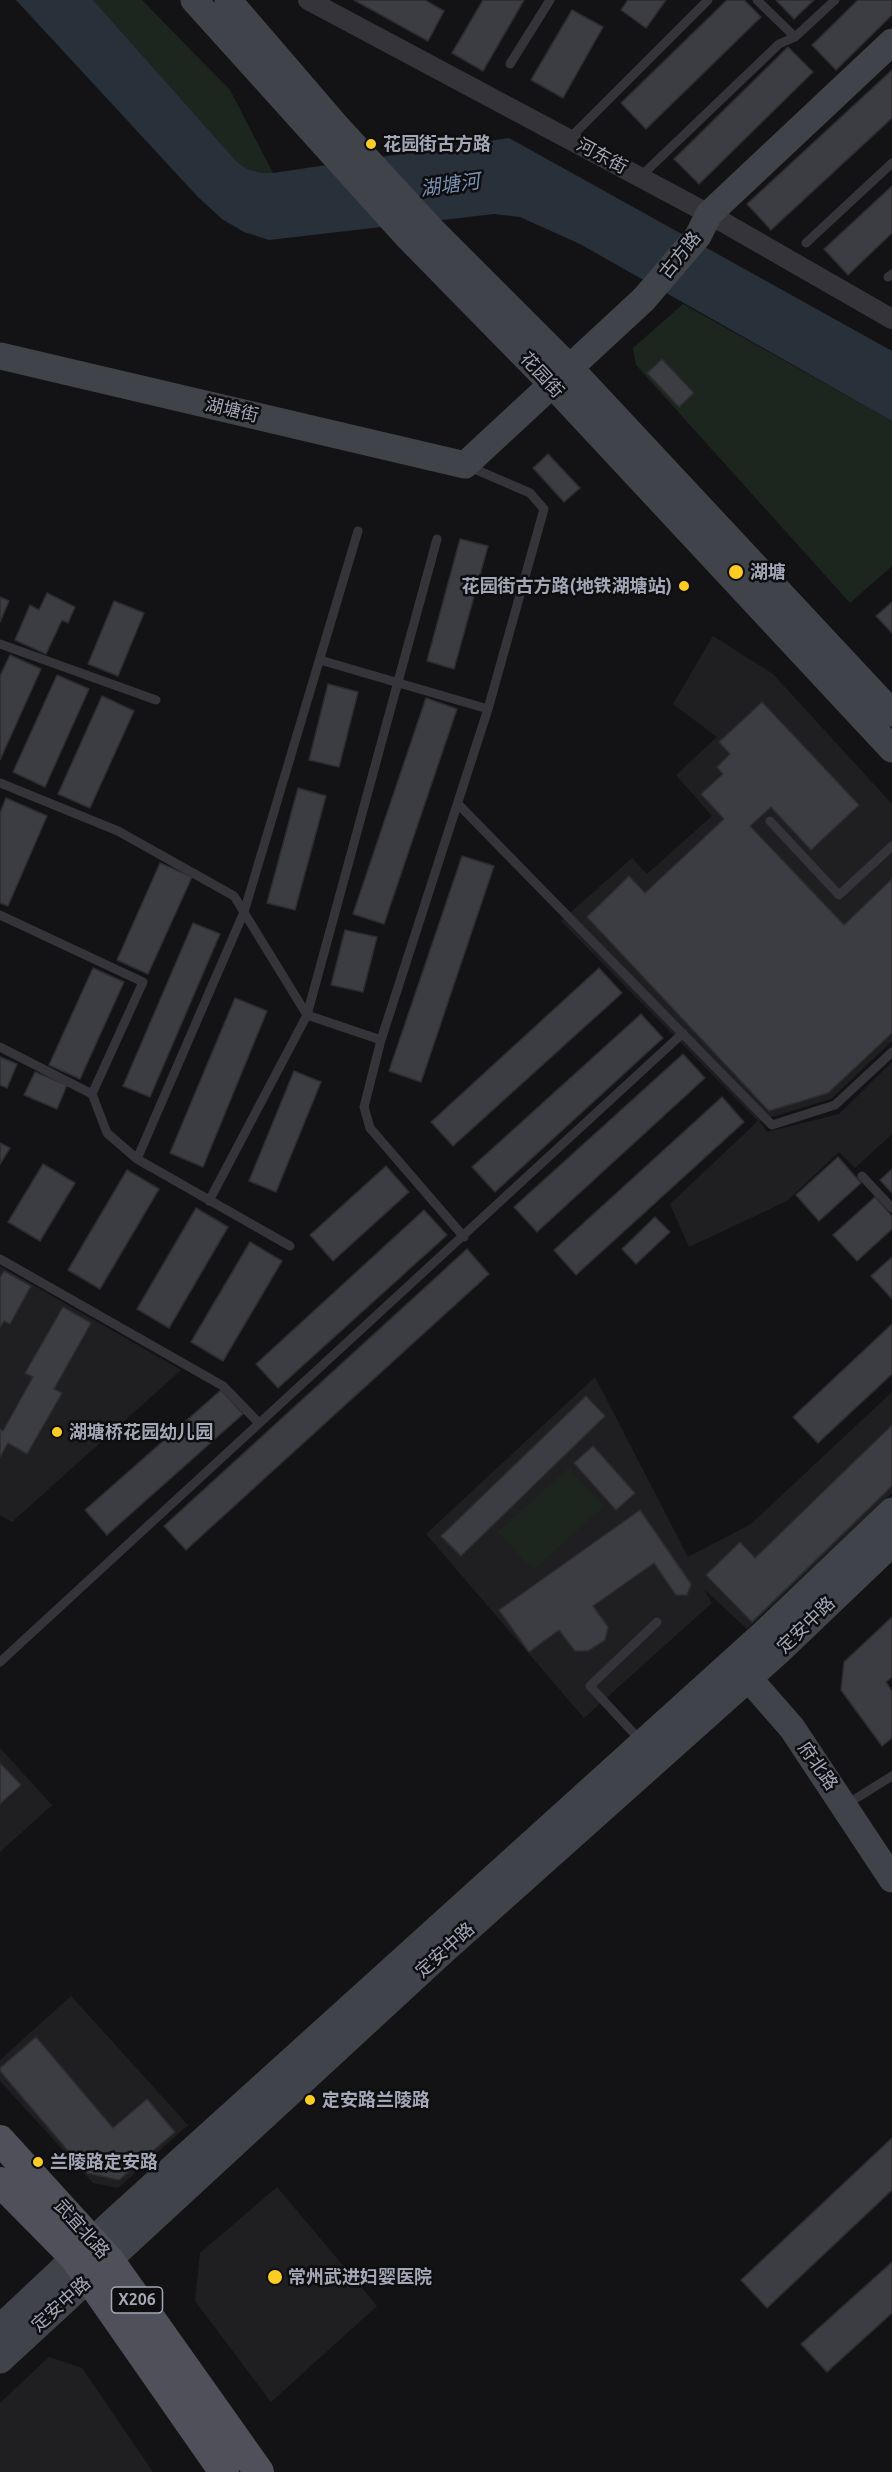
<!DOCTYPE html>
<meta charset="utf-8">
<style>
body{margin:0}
canvas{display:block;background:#131315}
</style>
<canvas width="892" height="2472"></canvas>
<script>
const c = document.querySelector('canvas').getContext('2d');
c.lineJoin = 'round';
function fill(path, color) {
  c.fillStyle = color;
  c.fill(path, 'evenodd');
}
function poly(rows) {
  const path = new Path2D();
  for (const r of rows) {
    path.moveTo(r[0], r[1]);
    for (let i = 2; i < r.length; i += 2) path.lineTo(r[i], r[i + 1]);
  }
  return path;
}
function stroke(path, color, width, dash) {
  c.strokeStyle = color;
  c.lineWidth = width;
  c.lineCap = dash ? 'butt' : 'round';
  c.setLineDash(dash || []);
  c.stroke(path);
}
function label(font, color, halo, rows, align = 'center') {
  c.font = font + ' Ubuntu,"Noto Sans SC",sans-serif';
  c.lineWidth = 5;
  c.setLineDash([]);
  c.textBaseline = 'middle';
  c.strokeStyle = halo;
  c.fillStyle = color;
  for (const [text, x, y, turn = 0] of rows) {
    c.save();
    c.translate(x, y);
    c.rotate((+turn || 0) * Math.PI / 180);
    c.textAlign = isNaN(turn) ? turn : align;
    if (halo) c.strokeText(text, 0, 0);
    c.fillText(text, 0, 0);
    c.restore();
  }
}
fill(poly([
 [713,636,773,674,892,804,892,1041,831,1099,759,1121,767,1132,839,1114,892,1062,892,1134,855,1168,839,1152,787,1201,689,1247,670,1204,758,1121,561,921,632,858,647,874,712,816,676,775,717,737,673,704],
 [0,1266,181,1370,12,1522,0,1515],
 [595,1377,688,1557,751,1524,892,1392,892,1493,747,1629,704,1589,712,1603,584,1718,426,1534],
 [0,1748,52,1805,0,1852],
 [71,1996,188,2125,118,2188,93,2183,0,2081,0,2060],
 [277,2187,377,2306,271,2402,195,2301,200,2253],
 [49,2357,82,2368,153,2472,0,2472,0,2403]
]), '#1f1f22');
fill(poly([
 [93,0,142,0,230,90,273,173,262,173,247,169,237,162],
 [683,304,892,421,892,566,850,603,636,365,633,348],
 [569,1468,604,1506,533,1570,498,1532]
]), '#1d251f');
fill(poly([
 [16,0,93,0,237,162,247,169,262,173,273,173,509,138,892,351,892,421,580,244,520,217,494,214,269,240,244,232,222,219,198,197]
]), '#283039');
const building = poly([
 [354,0,425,0,444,11,428,41,354,0],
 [483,0,524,0,483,71,452,53,483,0],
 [628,0,666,0,646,28,621,10,628,0],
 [727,0,744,0,761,17,646,129,621,103,727,0],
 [776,0,814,0,794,19,776,0],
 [858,0,892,0,892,15,836,70,812,45,858,0],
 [572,10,603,27,563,98,531,80,572,10],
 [788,47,813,72,699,184,674,159,788,47],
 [892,70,892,118,771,230,747,204,892,70],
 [892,186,892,233,848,275,824,249,892,186],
 [662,359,694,393,679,407,647,373,662,359],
 [548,454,580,488,564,502,533,468,548,454],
 [460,539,488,546,454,669,427,661,460,539],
 [47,593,75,607,68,623,62,620,46,654,15,640,30,605,39,610,47,593],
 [0,597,9,601,0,622,0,597],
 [114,601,144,613,118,676,88,664,114,601],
 [892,602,892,633,876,616,892,602],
 [10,655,41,669,0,760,0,676,10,655],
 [57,675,89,689,45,787,13,772,57,675],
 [328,684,358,692,339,767,309,760,328,684],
 [102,696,134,711,90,808,58,794,102,696],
 [426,698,457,709,384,924,353,914,426,698],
 [762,702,859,805,811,850,771,807,750,826,844,925,892,879,892,1033,828,1093,769,1111,587,917,629,876,645,893,724,819,701,794,723,774,717,767,730,754,719,742,762,702],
 [298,788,326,796,295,910,267,903,298,788],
 [6,798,47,816,8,906,0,903,0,813,6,798],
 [462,856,494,866,421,1082,389,1071,462,856],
 [160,863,192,877,148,974,117,960,160,863],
 [193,923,220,934,150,1097,123,1086,193,923],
 [345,930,377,937,363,992,331,985,345,930],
 [93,968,124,982,80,1079,49,1065,93,968],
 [599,968,622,993,453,1146,431,1122,599,968],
 [235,998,267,1011,203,1167,170,1153,235,998],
 [641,1014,663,1038,495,1192,472,1167,641,1014],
 [683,1054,705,1078,537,1232,514,1207,683,1054],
 [0,1057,17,1064,7,1088,0,1085,0,1057],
 [294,1071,321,1082,276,1192,249,1181,294,1071],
 [35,1072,67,1085,57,1109,24,1095,35,1072],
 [722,1097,744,1122,576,1275,554,1250,722,1097],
 [0,1143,10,1148,0,1164,0,1143],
 [838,1157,861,1183,819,1221,796,1195,838,1157],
 [43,1164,75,1183,40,1241,8,1222,43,1164],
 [386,1166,409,1192,333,1261,310,1235,386,1166],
 [892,1169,892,1193,880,1180,892,1169],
 [127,1170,159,1189,100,1289,68,1270,127,1170],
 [875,1197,892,1216,892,1229,857,1261,833,1235,875,1197],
 [196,1208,228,1227,169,1328,137,1309,196,1208],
 [424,1210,447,1235,278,1388,256,1364,424,1210],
 [655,1217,670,1232,636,1264,622,1249,655,1217],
 [250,1242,282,1261,223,1361,191,1342,250,1242],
 [467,1249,489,1274,186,1550,164,1526,467,1249],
 [892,1257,892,1299,871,1276,892,1257],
 [4,1271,31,1286,10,1324,4,1321,0,1327,0,1278,4,1271],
 [63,1307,91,1323,54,1389,62,1393,27,1454,8,1443,0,1457,0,1429,3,1431,33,1377,25,1373,63,1307],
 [892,1324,892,1374,818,1443,793,1417,892,1324],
 [221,1390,243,1414,107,1535,85,1510,221,1390],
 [586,1396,605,1416,461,1556,441,1536,586,1396],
 [892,1425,892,1486,752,1622,706,1575,740,1542,755,1558,892,1425],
 [593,1446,635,1493,616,1510,574,1463,593,1446],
 [640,1510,691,1584,687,1595,676,1595,654,1563,593,1606,608,1627,605,1640,588,1651,575,1651,559,1630,529,1652,499,1610,640,1510],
 [892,1617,892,1677,886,1682,892,1691,892,1738,882,1746,841,1690,844,1662,892,1617],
 [0,1763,21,1785,0,1804,0,1763],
 [36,2037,113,2128,147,2099,175,2132,119,2180,87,2173,0,2071,0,2068,36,2037],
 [892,2138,892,2190,767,2308,741,2280,892,2138],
 [892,2262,892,2313,827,2372,801,2344,892,2262]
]);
fill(building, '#3c3d42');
stroke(building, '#2d2d31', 1.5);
stroke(poly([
 [757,0,795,37],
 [510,64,550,0],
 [569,139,708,0],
 [640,177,779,44,795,37,835,0],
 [806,243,892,163],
 [888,277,892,274],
 [0,644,156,700],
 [320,660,488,709],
 [0,783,118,831,234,896,307,1015,381,1040],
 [458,804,772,1125,835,1105,892,1052],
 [770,821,839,895,892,846],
 [0,915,143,982,92,1094],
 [0,1047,92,1094,107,1133,137,1159,290,1246],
 [137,1159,244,912,358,531],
 [862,1176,892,1208],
 [209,1201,307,1015,437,539],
 [464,1237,370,1128,364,1107,381,1040,488,709,544,509,530,493,470,467],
 [0,1259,223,1386,259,1423],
 [0,1662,683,1033],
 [641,1741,590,1686,657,1622],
 [847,1804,892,1776]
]), '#34343a', 9);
stroke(poly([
 [308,0,709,214,892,319]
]), '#34343a', 20);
stroke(poly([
 [194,0,406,235,551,383,892,749],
 [228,0,338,128,432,230,569,367,892,713],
 [0,356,465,465,644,299,698,236,709,214,892,42],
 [736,1664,792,1728,892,1879],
 [0,2328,116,2219,763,1634,892,1511],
 [0,2360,442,1952,778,1652,892,1543]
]), '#41434a', 27);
stroke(poly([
 [0,2140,109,2260,259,2472],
 [0,2182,74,2257,224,2472]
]), '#4f5059', 30);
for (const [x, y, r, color] of [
 [371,144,6,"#fbcd24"],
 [736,572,8,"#fbcd24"],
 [684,586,6,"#fbcd24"],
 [57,1432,6,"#fbcd24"],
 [310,2100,6,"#fbcd24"],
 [38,2162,6,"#fbcd24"],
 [275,2277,8,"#fbcd24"]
]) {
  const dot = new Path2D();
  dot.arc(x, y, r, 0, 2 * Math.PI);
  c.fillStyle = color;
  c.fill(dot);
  stroke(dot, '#0e0e10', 2);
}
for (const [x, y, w] of [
 [137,2300,51]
]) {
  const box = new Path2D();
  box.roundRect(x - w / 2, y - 13, w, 26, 4.5);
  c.fillStyle = '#0e0e10';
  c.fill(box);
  stroke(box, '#a3a7b6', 1.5);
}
label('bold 16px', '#a3a7b6', null, [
 ["X206",137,2300]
]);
label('bold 18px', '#a3a7b6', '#0e0e10', [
 ["花园街古方路",383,144],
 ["湖塘",750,572],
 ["花园街古方路(地铁湖塘站)",672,586,"right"],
 ["湖塘桥花园幼儿园",69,1432],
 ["定安路兰陵路",322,2100],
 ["兰陵路定安路",50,2162],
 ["常州武进妇婴医院",288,2277]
], 'left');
label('18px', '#a3a7b6', '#0e0e10', [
 ["河东街",602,156,28],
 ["古方路",680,255,-51],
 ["花园街",542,375,47],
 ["湖塘街",232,410,13],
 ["定安中路",806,1625,-44],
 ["府北路",818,1766,55],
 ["定安中路",445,1950,-42],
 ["武宜北路",82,2229,48],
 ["定安中路",61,2304,-42]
]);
label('italic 20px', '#7891b3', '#0e0e10', [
 ["湖塘河",450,185,-8]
]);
</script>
